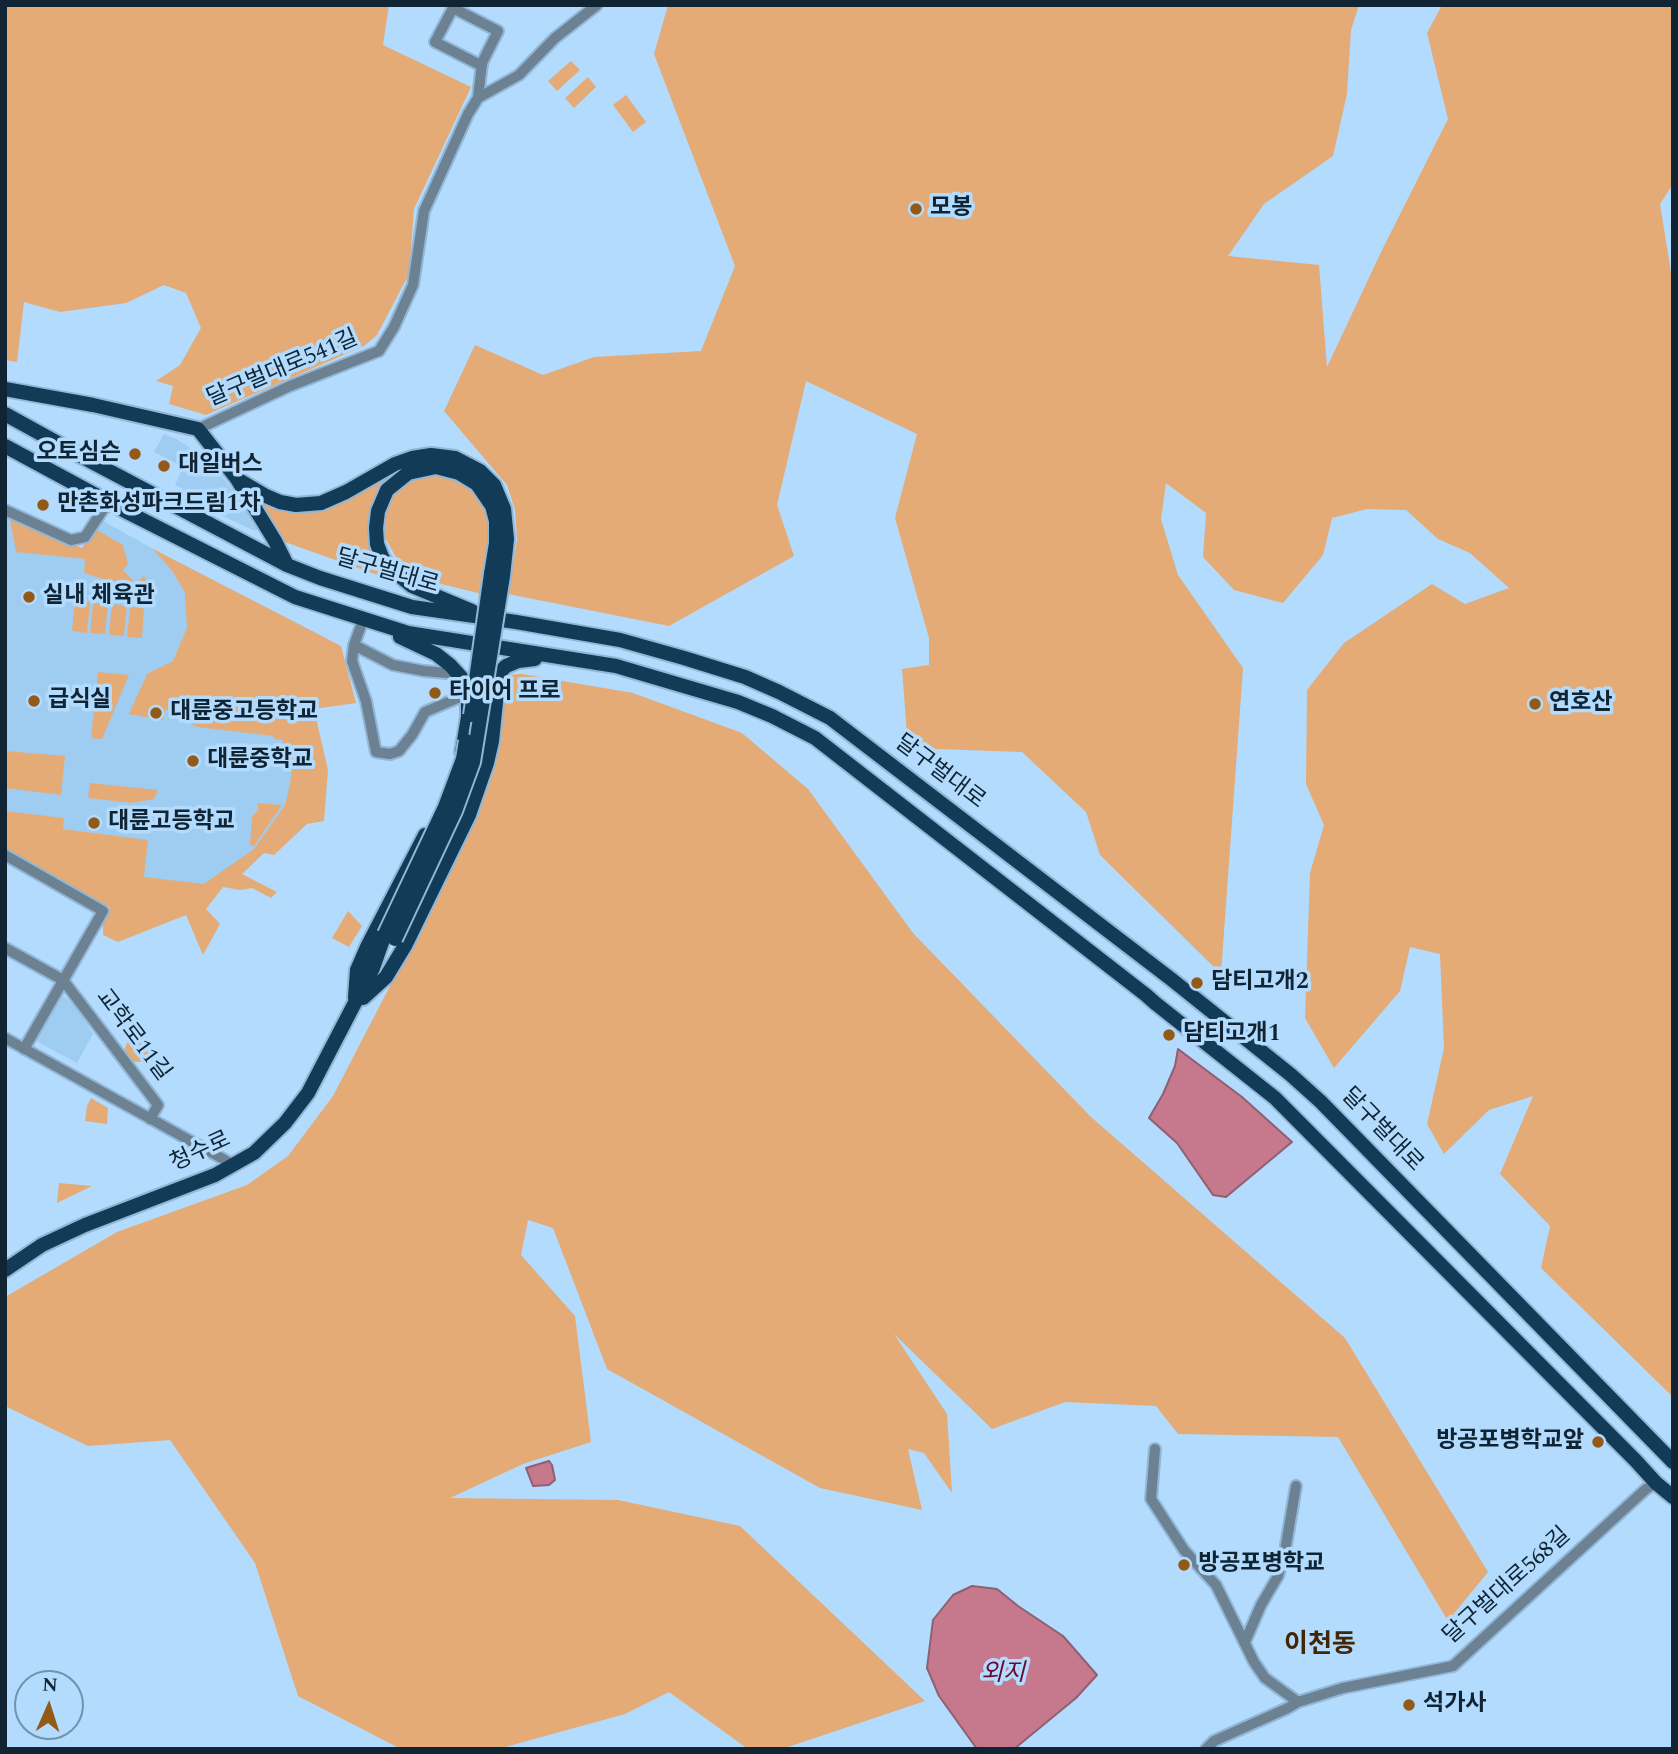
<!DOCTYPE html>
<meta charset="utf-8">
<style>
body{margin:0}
#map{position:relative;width:1678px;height:1754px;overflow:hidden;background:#b2dbfd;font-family:Spectral,serif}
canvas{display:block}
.frame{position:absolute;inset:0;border:7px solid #102434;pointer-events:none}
.north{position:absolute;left:14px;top:1670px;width:70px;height:70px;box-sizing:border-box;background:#b2dbfd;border:2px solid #7192ad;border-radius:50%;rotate:3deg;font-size:19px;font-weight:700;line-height:28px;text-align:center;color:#102434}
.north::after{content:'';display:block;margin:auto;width:24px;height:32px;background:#935917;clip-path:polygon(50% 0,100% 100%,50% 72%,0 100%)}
</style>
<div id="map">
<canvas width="1678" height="1754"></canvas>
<div class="frame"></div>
<div class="north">N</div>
</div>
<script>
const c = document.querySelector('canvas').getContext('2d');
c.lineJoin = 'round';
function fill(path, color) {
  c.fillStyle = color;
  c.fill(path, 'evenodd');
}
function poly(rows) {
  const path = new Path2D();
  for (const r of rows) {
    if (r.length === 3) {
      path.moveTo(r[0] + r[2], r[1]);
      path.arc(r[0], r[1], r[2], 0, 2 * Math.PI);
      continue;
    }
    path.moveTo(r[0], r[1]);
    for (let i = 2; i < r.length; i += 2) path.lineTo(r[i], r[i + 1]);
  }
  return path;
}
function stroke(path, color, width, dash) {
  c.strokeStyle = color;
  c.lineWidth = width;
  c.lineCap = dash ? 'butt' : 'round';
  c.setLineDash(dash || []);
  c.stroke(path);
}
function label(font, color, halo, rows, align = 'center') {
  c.font = font + ' Spectral,"Noto Sans KR",serif';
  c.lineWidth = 7;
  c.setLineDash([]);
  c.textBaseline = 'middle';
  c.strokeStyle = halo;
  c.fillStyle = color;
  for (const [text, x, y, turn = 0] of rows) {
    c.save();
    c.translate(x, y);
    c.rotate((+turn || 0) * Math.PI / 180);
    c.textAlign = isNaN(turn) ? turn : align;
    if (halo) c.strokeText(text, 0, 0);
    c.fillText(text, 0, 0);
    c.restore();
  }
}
fill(poly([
 [164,434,176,439,207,458,232,489,260,529,255,531,180,496,183,489,175,485,183,467,154,452],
 [5,514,82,548,100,519,153,549,328,639,293,808,260,856,217,885,110,907,5,849],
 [59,992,77,1008,93,1034,77,1063,38,1042,35,1034]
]), '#9fcdf2');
fill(poly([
 [5,5,389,5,383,45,471,87,414,209,409,274,377,335,364,346,206,415,169,404,173,386,156,381,180,365,201,328,186,293,164,285,126,303,60,312,24,302,17,362,5,360],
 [668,5,1359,5,1351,30,1347,94,1333,156,1264,204,1228,256,1319,265,1327,367,1382,250,1448,119,1427,33,1442,5,1673,5,1673,184,1660,204,1673,285,1673,1397,1541,1268,1550,1226,1500,1174,1533,1096,1489,1110,1444,1154,1427,1124,1444,1048,1440,954,1410,947,1400,991,1334,1068,1305,1018,1310,873,1324,825,1306,784,1307,690,1344,643,1432,584,1465,604,1509,588,1470,553,1438,539,1406,510,1367,509,1332,518,1323,555,1283,603,1234,590,1203,557,1206,513,1166,483,1161,519,1178,575,1243,668,1221,974,1100,855,1086,812,1022,752,908,748,902,669,929,665,929,638,895,518,917,434,806,381,777,505,794,556,669,626,508,594,517,540,515,510,507,485,444,411,475,345,543,375,594,357,701,351,735,266,654,54],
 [571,61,580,70,557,91,548,81],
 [588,77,596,87,574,108,565,98],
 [626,95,646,122,633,132,613,105],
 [430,472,458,476,475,489,487,509,491,538,482,594,429,581,400,565,385,537,386,507,403,483],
 [389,474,372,502,369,531,375,559,393,578,389,579,282,541,257,496,283,509],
 [5,514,82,548,95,529,123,545,128,564,123,570,136,584,144,576,156,596,153,608,108,596,106,580,84,573,85,559,16,552,10,520,5,519],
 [153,549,341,646,356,703,314,709,328,770,324,821,307,824,274,855,264,853,242,874,277,892,271,898,252,888,240,890,223,887,206,909,220,924,203,955,186,915,118,942,103,935,103,922,110,907,5,849,5,811,64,818,63,829,148,840,144,877,204,884,254,849,285,805,290,784,292,765,280,763,283,740,274,739,273,736,197,727,189,722,189,712,165,710,163,720,129,714,147,674,173,661,187,628,185,593,173,572],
 [75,601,90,602,87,633,72,631],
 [93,603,108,604,105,634,90,633],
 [112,604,127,606,124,636,109,635],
 [130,606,144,608,142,638,127,637],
 [98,672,129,675,102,739,91,738],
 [522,674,633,693,742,733,808,789,913,933,1091,1117,1345,1338,1488,1572,1448,1621,1338,1437,1178,1434,1156,1406,1065,1402,992,1429,894,1334,947,1414,952,1493,924,1453,908,1449,922,1510,820,1488,607,1369,553,1228,528,1220,521,1255,575,1316,591,1442,523,1464,450,1498,618,1500,740,1526,925,1701,782,1749,748,1749,669,1692,625,1714,498,1749,401,1749,298,1696,255,1563,170,1440,88,1446,5,1406,5,1297,117,1232,247,1185,288,1156,333,1096,390,986,481,800,503,675],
 [5,751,65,756,61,795,5,788],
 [90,783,158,790,154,799,131,803,88,798],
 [258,803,282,805,254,846,250,845,252,817,258,810],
 [348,911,362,926,349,947,332,938],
 [137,1050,12],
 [91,1098,108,1108,107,1124,85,1121,87,1106],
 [59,1183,92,1186,57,1203]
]), '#e4ab77');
const water = poly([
 [1178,1049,1242,1097,1292,1142,1226,1197,1213,1195,1177,1143,1149,1118,1163,1094,1175,1066,1178,1049],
 [549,1461,552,1465,555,1480,549,1485,533,1486,526,1468,549,1461],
 [972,1586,997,1589,1018,1606,1063,1636,1097,1675,1076,1698,1014,1749,977,1749,939,1696,927,1668,933,1620,953,1595,972,1586]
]);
fill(water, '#c6788c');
stroke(water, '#8f5f72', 2);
const minor = poly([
 [478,98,482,63,498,31,453,8,435,42,482,66],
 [198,429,290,386,379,351,394,327,413,285,424,211,468,114,478,98,519,75,555,38,597,5],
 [5,510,71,540,85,537,108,502],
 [363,620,354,645,352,661,366,701,376,752,390,754,399,751,412,735,425,712,467,694],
 [354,645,393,665,424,671,459,674],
 [5,855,103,911,24,1049],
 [5,948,63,980,158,1105,150,1119],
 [5,1038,234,1165],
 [1155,1449,1151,1499,1184,1550,1216,1585,1254,1662,1265,1678,1298,1702],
 [1245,1642,1261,1605,1278,1576,1285,1551,1296,1486],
 [1206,1749,1214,1741,1288,1708,1298,1702,1343,1688,1453,1666,1646,1489,1656,1483]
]);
const major = poly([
 [5,389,93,405,198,429,237,479,275,541,287,565],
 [5,414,92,462,287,565,320,578,412,607,516,622,620,640,684,658,745,677,779,692,830,718,1171,979,1291,1075,1321,1102,1673,1462],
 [5,446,129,513,295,597,408,633,616,666,738,702,772,716,815,738,1146,995,1155,1003,1275,1098,1636,1461,1656,1483,1673,1497],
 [237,479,266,496,280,502,296,505,321,503,346,492,395,464,412,458,431,455,455,458,480,471,494,485,504,509,507,539,503,576],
 [472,611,412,586,390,568,382,557,377,544,376,528,378,511,387,490,408,473,436,467,459,473,477,484,492,506,496,521,496,543,491,574],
 [400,637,436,654,450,665,461,677,468,698,468,717,462,752],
 [355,998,357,970,367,947,425,835],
 [363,998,386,977,406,944,469,815,487,763,492,741,499,673,506,666,518,661,535,659],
 [5,1270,42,1245,85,1225,215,1175,254,1153,285,1123,308,1093,373,968,385,934]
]);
stroke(minor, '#92b6d5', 14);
stroke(major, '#92b6d5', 18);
stroke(minor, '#6c8192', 10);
stroke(major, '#123b58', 14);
const majorBridge = poly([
 [471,715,491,574],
 [385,934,445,807,463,759,466,741],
 [395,939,455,811,473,762,503,576]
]);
stroke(majorBridge, '#92b6d5', 18, []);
stroke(majorBridge, '#123b58', 14);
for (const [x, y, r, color] of [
 [916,209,7,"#935917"],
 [135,454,7,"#935917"],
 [164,466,7,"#935917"],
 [43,505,7,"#935917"],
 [29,597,7,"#935917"],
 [435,693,7,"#935917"],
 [34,701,7,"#935917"],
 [1535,704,7,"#935917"],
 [156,713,7,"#935917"],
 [193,761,7,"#935917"],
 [94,823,7,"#935917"],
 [1197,983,7,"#935917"],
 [1169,1035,7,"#935917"],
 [1598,1442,7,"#935917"],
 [1184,1565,7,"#935917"],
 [1409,1705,7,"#935917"]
]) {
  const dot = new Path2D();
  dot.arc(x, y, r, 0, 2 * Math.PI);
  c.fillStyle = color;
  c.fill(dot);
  stroke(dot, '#b2dbfd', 2.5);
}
label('bold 23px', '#102434', '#b2dbfd', [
 ["모봉",930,209],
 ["오토심슨",121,454,"right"],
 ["대일버스",178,466],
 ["만촌화성파크드림1차",57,505],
 ["실내 체육관",43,597],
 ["타이어 프로",449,693],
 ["급식실",48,701],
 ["연호산",1549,704],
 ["대륜중고등학교",170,713],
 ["대륜중학교",207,761],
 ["대륜고등학교",108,823],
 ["담티고개2",1211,983],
 ["담티고개1",1183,1035],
 ["방공포병학교앞",1584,1442,"right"],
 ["방공포병학교",1198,1565],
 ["석가사",1423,1705]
], 'left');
label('23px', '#102434', '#b2dbfd', [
 ["달구벌대로541길",283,370,-23],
 ["달구벌대로",387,573,16],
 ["달구벌대로",939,773,37],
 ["교학로11길",132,1036,53],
 ["달구벌대로",1381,1131,46],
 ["청수로",201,1153,-25],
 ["달구벌대로568길",1508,1587,-42]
]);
label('italic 24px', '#6a0732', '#b2dbfd', [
 ["외지",1003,1675]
]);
label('bold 26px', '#422608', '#b2dbfd', [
 ["이천동",1320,1647]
]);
</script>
